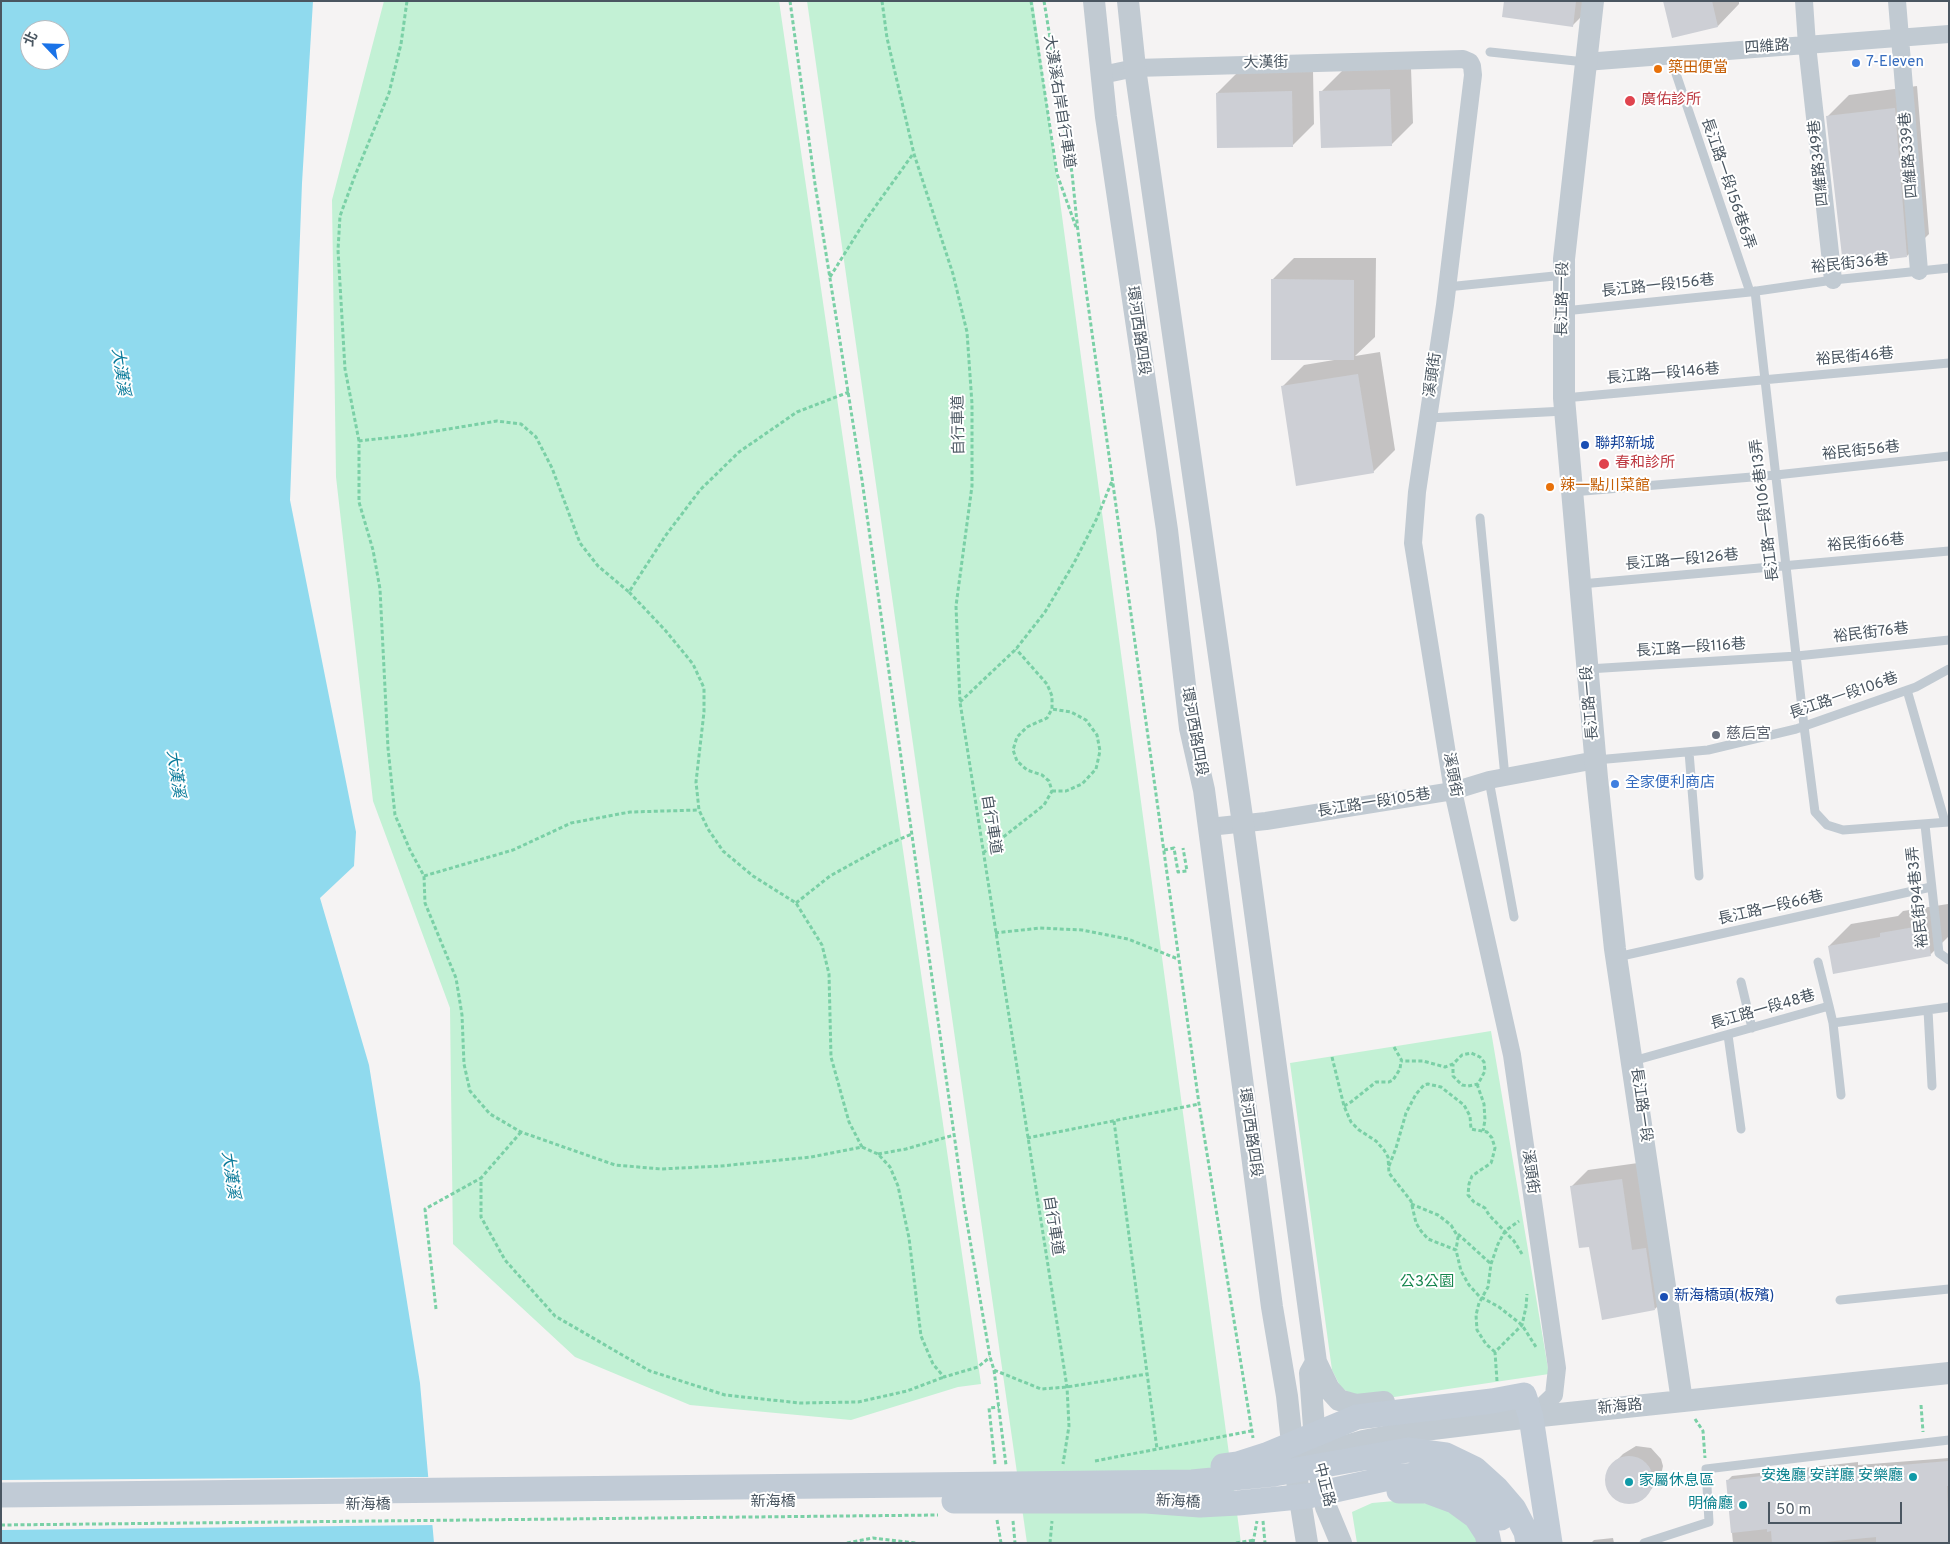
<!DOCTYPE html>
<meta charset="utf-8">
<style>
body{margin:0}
#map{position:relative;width:1950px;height:1544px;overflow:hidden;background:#f5f3f3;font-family:Overpass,"Noto Sans TC",sans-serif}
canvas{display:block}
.frame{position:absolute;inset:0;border:2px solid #4a5661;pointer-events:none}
.north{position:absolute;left:20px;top:20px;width:50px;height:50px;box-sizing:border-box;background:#fff;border:1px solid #b7bbc0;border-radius:50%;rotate:294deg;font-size:14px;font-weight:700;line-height:20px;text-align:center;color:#4a5661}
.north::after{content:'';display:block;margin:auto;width:18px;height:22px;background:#1a73e8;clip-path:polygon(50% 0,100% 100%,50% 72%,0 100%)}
.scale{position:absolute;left:1768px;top:1502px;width:134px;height:22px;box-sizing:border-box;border:2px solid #4a5661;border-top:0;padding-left:6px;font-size:15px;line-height:18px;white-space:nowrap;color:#4a5661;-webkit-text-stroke:4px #fff;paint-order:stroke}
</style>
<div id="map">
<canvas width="1950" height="1544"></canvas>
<div class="frame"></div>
<div class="north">北</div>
<div class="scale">50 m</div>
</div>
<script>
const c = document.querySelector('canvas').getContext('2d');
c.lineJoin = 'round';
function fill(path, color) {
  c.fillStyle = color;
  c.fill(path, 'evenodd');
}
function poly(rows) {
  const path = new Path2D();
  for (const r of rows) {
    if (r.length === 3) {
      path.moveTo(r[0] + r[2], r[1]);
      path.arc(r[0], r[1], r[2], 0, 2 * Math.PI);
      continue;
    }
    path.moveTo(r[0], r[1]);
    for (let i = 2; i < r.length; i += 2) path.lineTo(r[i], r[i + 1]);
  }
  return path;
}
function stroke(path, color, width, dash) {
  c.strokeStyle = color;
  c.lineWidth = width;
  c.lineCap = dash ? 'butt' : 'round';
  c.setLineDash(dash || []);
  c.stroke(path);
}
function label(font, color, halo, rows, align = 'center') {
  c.font = font + ' Overpass,"Noto Sans TC",sans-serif';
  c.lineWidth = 4;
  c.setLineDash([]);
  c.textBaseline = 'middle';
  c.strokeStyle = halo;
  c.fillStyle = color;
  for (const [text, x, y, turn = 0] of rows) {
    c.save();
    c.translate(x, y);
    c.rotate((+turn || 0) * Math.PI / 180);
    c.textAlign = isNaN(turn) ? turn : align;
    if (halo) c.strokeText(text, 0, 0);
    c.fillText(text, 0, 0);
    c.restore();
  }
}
fill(poly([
 [384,1,779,1,981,1384,958,1387,851,1420,690,1405,575,1357,453,1244,450,1008,373,801,336,477,332,200],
 [807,1,1033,1,1241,1543,1027,1543],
 [1491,1031,1549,1374,1374,1400,1362,1399,1341,1388,1332,1370,1290,1063],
 [1406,1500,1458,1509,1486,1543,1357,1543,1352,1512,1372,1503]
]), '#c3f1d5');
fill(poly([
 [1,1,313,1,302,183,290,500,356,832,354,866,320,898,369,1065,420,1383,434,1543,1,1543],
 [30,30,60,30,60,60,30,60]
]), '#90daee');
fill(poly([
 [431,1477,435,1525,1,1530,1,1480]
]), '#f5f3f3');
fill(poly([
 [1505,1,1595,1,1594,4,1572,26],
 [1665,1,1739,1,1739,4,1718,26],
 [1411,68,1413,123,1391,145,1321,92,1343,70],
 [1313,70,1314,124,1292,146,1217,93,1239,71],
 [1917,86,1929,234,1907,256,1827,117,1849,95],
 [1294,258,1376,258,1375,337,1355,356,1380,352,1395,450,1373,472,1282,387,1304,365,1334,360,1272,280],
 [1948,904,1949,936,1930,955,1829,946,1851,924,1898,916,1903,911],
 [1638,1163,1671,1293,1655,1309,1590,1245,1572,1186,1588,1170],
 [1636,1446,1651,1448,1661,1459,1663,1466,1660,1480,1644,1497,1630,1503,1624,1502,1611,1494,1606,1480,1611,1466,1623,1454],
 [1949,1458,1949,1543,1733,1543,1727,1481,1732,1476,1858,1462,1858,1465],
 [1613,1538,1614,1543,1591,1543,1594,1540]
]), '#0003');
fill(poly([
 [1504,1,1576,1,1573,27,1502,17],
 [1663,1,1712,1,1718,27,1672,38],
 [1390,89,1392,146,1321,148,1319,91],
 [1292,91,1293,147,1217,148,1216,93],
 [1895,108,1907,257,1843,265,1826,116],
 [1271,279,1354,280,1354,360,1271,360],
 [1358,374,1374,473,1296,486,1281,386],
 [1926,925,1931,956,1833,974,1828,946,1880,937,1880,933],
 [1622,1179,1632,1250,1646,1248,1655,1310,1602,1320,1589,1247,1579,1248,1570,1186],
 [1629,1480,24],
 [1949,1461,1949,1486,1947,1486,1949,1543,1876,1543,1876,1537,1814,1543,1772,1543,1771,1531,1767,1532,1767,1529,1731,1533,1726,1480,1854,1466,1854,1469]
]), '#cdcfd5');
stroke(poly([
 [790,1,815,184,862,480,964,1205,990,1357,994,1370,1041,1389,1067,1387,1147,1374],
 [882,1,887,38,914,154,953,274,967,332,972,404,972,486,956,606,960,702,1067,1387,1069,1426,1063,1464],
 [1031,1,1057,174,1076,227],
 [1044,1,1072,173,1078,232,1199,1104,1253,1438],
 [830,277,865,221,913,154],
 [849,392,797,412,739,452,700,490,666,535,629,592,598,566,580,543,552,468,536,437,521,424,497,421,412,435,359,441,359,502,373,550,380,589,388,748,395,815,410,850,424,876,425,903,456,978,462,1015,464,1064,470,1091,490,1114,521,1132,615,1165,661,1169,721,1166,811,1157,862,1147,878,1154,890,1167,898,1186,909,1238,921,1336,933,1364,944,1377,978,1367,990,1357],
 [359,441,345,369,338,250,340,216,354,178,389,93,401,44,407,1],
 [629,592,665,630,693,664,704,688,704,712,696,782,699,810,708,829,723,851,753,876,796,903,822,945,829,974,831,1057,849,1122,862,1147],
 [960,702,1016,649,1045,612,1074,563,1097,518,1112,481],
 [1052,791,1066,791,1082,784,1096,769,1100,751,1097,735,1086,720,1071,712,1052,709],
 [1164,850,1174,848,1178,872,1187,871,1183,848],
 [983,853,1044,805,1052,791,1049,781,1042,775,1027,770,1017,761,1013,750,1017,737,1027,727,1047,718,1052,709,1052,696,1047,684,1016,649],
 [424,876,513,850,571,823,630,812,699,810],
 [796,903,830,876,886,845,912,834],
 [995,933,1040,928,1082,930,1128,939,1178,959],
 [1394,1047,1402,1061,1423,1061,1445,1067,1453,1064,1462,1055,1471,1053,1480,1057,1484,1062,1485,1071,1478,1084,1468,1086,1462,1085,1453,1076,1453,1064],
 [1332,1057,1344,1106,1351,1122,1359,1130,1376,1141,1384,1150,1388,1157,1389,1173,1411,1201,1416,1223,1421,1231,1428,1239,1456,1250,1461,1271,1469,1285,1479,1296,1499,1307,1522,1325,1536,1347],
 [1477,1084,1484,1104,1485,1120,1483,1131],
 [1344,1106,1351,1102,1376,1082,1389,1082,1393,1080,1400,1069,1401,1061],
 [1114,1121,1157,1449],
 [521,1132,481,1178,481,1217,505,1260,555,1316,650,1371,725,1395,800,1403,858,1402,907,1391,944,1377],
 [1027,1138,1199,1104],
 [878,1154,906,1149,954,1135],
 [1389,1166,1396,1148,1406,1113,1416,1094,1424,1085,1428,1084,1441,1087,1464,1105,1470,1116,1471,1129,1487,1132,1492,1138,1495,1148,1492,1160,1491,1163,1472,1176,1469,1184,1468,1195,1474,1202,1485,1208,1489,1215,1514,1241,1522,1254],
 [1411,1204,1438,1215,1451,1225,1458,1237,1456,1250],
 [1458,1234,1491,1264],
 [436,1309,425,1209,481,1178],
 [1495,1352,1486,1344,1477,1330,1476,1315,1479,1303,1488,1287,1491,1264,1498,1244,1505,1231,1519,1221],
 [994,1370,1006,1465],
 [1497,1381,1495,1352,1522,1325,1526,1307,1527,1294],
 [1921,1405,1923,1432],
 [1695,1419,1703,1431,1705,1458],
 [1095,1461,1251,1431],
 [995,1464,989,1408,999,1407],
 [997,1520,1001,1543],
 [1013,1521,1015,1543],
 [1263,1521,1265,1543],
 [1,1525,938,1515],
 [847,1543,873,1538,916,1543],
 [1050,1543,1052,1521],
 [1236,1543,1254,1540],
 [1253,1543,1257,1521]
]), '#7ad0a6', 3, [4, 2.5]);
stroke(poly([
 [1490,52,1585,62],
 [1670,56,1750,292],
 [1447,287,1564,275],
 [1755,291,1804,726,1815,812,1827,825,1843,830,1949,822],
 [1564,311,1750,292,1833,280,1949,268],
 [1564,398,1949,363],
 [1428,418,1565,411],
 [1572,492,1776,475,1949,456],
 [1480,518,1505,777],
 [1581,584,1949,551],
 [1588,669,1797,656,1949,640],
 [1907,690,1945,822],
 [1689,752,1699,876],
 [1596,760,1708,750,1796,729,1916,687,1949,669],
 [1489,780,1514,917],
 [1925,825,1939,953,1949,960],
 [1617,957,1931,887],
 [1818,962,1829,1006],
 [1741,982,1752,1028],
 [1928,1010,1932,1086],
 [1833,1023,1841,1095],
 [1728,1035,1741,1129],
 [1633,1061,1829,1006,1833,1023,1949,1007],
 [1840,1300,1949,1289],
 [1644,1543,1709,1522,1706,1469,1949,1440]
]), '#c1cad2', 9);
stroke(poly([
 [1804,1,1807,45,1833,280],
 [1897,1,1919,271],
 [1585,62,1949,34],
 [1102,75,1135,68,1463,59,1470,62,1472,66,1473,75,1445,305,1417,492,1413,543,1453,791,1512,1055,1557,1368,1554,1395,1531,1417],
 [1209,827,1266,821,1453,791,1489,780,1596,760]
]), '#c1cad2', 18);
stroke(poly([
 [1094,1,1106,117,1167,530,1190,728,1204,790,1272,1307,1287,1396,1294,1462,1307,1543],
 [1128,1,1135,68,1243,824,1316,1362,1310,1373,1316,1455,1326,1507,1341,1543],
 [1593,1,1564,259,1564,398,1597,778,1615,949,1682,1401],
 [1316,1362,1329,1389,1339,1400,1356,1405,1384,1402],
 [1301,1459,1363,1441,1416,1431,1531,1417,1949,1373]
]), '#c1cad2', 22);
stroke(poly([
 [1223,1466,1238,1464,1266,1455,1357,1417,1492,1401,1524,1395,1531,1417,1550,1543],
 [1399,1491,1427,1491,1454,1501,1476,1517,1487,1534,1489,1543],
 [1,1495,1192,1482,1274,1474,1408,1450,1446,1455,1475,1469,1496,1488,1514,1509,1526,1532,1528,1543],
 [954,1501,1146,1501,1200,1505,1238,1503,1308,1496,1389,1478,1424,1474,1455,1481,1469,1488,1493,1508,1501,1518]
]), '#c1cbd6', 25);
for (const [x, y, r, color] of [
 [1856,63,5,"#3f7fe0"],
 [1658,69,5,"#e8710a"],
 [1630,101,6,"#e0444e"],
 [1585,445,5,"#1a4fb4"],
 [1604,464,6,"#e0444e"],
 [1550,487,5,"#e8710a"],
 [1716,735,5,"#6b7280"],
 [1615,784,5,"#3f7fe0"],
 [1664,1297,5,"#1a4fb4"],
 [1913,1477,5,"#0f9aa8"],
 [1629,1482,5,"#0f9aa8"],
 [1743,1505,5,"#0f9aa8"]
]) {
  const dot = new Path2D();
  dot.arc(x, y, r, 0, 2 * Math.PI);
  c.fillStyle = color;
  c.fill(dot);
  stroke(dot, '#fff', 2);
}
label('15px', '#4a5661', '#fff', [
 ["四維路",1767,48,-4],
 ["大漢街",1266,64,-1],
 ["大漢溪右岸自行車道",1058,102,81],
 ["四維路339巷",1910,155,-95],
 ["四維路349巷",1820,163,-96],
 ["長江路一段156巷6弄",1727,184,71],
 ["裕民街36巷",1850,265,-6],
 ["長江路一段156巷",1658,287,-6],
 ["長江路一段",1564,299,-89],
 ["環河西路四段",1137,331,82],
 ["裕民街46巷",1855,358,-5],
 ["溪頭街",1434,375,-82],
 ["長江路一段146巷",1663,375,-5],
 ["自行車道",960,425,-91],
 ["裕民街56巷",1861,452,-6],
 ["長江路一段106巷13弄",1766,510,-97],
 ["裕民街66巷",1866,544,-5],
 ["長江路一段126巷",1682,561,-5],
 ["裕民街76巷",1871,634,-7],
 ["長江路一段116巷",1691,649,-4],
 ["長江路一段106巷",1844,697,-19],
 ["長江路一段",1591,703,-95],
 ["環河西路四段",1193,732,80],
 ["溪頭街",1451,775,80],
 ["長江路一段105巷",1374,804,-9],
 ["自行車道",990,825,81],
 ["裕民街94巷3弄",1919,897,-96],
 ["長江路一段66巷",1771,909,-13],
 ["長江路一段48巷",1763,1011,-16],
 ["長江路一段",1640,1105,82],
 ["環河西路四段",1249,1133,82],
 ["溪頭街",1529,1172,82],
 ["自行車道",1052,1226,81],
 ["新海路",1620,1408,-6],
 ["中正路",1323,1485,76],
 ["新海橋",773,1503],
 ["新海橋",1178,1503,3],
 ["新海橋",368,1506]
]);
label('15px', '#366cbe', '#fff', [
 ["7-Eleven",1866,63],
 ["全家便利商店",1625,784]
], 'left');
label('15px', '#c56008', '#fff', [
 ["築田便當",1668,69],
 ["辣一點川菜館",1560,487]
], 'left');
label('15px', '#be3a42', '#fff', [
 ["廣佑診所",1641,101],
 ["春和診所",1615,464]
], 'left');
label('15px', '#164399', '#fff', [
 ["聯邦新城",1595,445],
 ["新海橋頭(板殯)",1674,1297]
], 'left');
label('15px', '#5b616d', '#fff', [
 ["慈后宮",1726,735]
], 'left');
label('15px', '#17864f', '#fff', [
 ["公3公園",1427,1283]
]);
label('15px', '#0d838f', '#fff', [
 ["安逸廳 安詳廳 安樂廳",1903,1477],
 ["家屬休息區",1639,1482,"left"],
 ["明倫廳",1733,1505]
], 'right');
label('italic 16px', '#0c7c9b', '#fff', [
 ["大漢溪",119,372,82],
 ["大漢溪",174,774,82],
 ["大漢溪",229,1175,82]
]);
</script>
